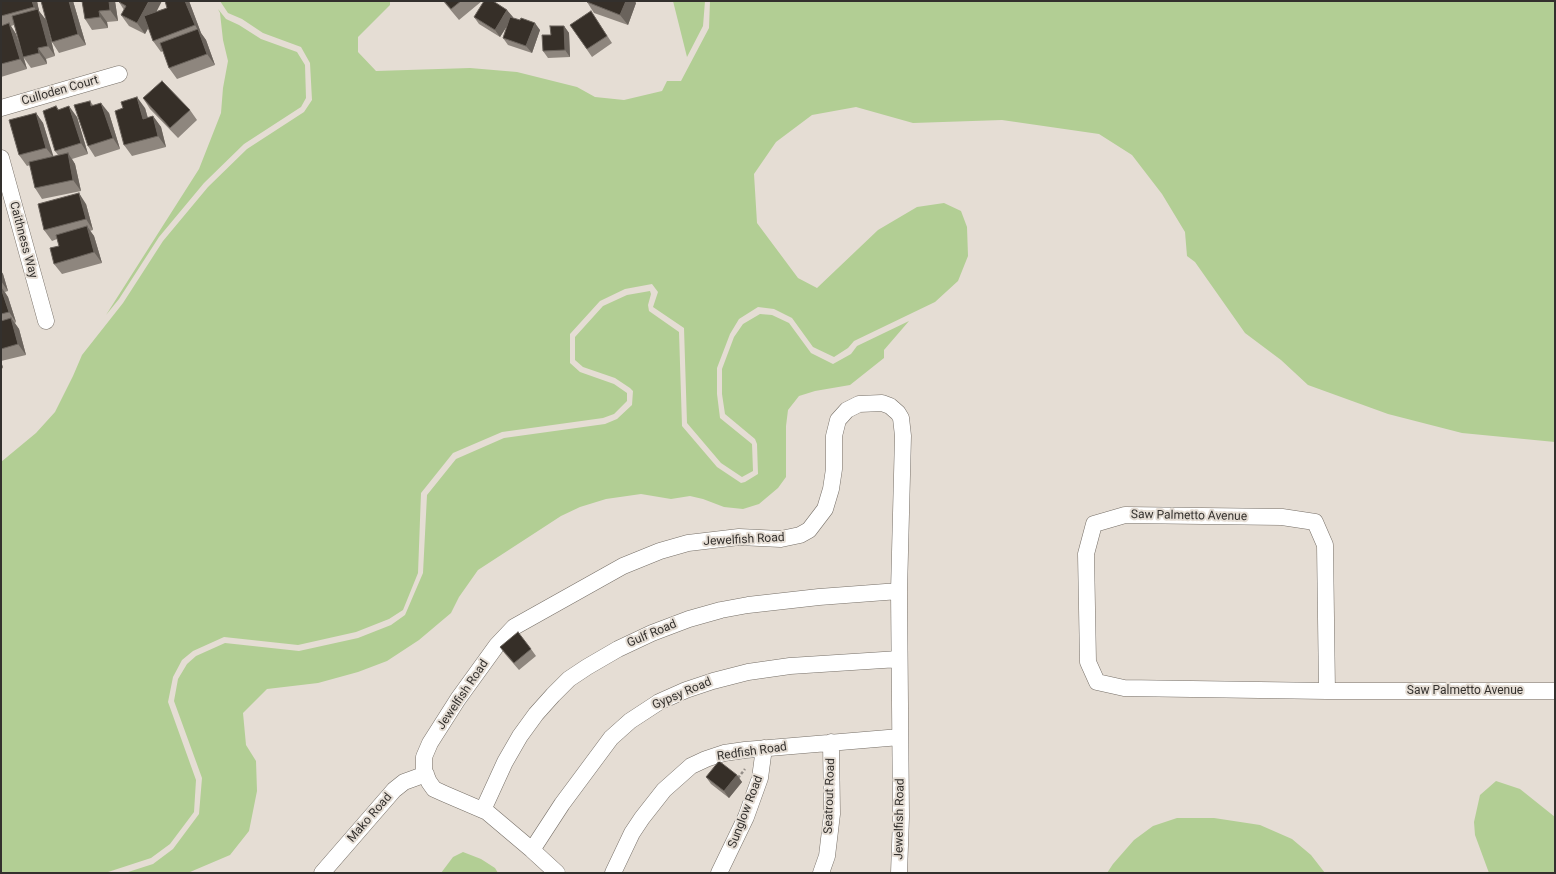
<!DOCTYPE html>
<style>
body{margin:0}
#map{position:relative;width:1556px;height:874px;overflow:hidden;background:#e5ddd4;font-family:Roboto,sans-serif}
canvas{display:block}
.frame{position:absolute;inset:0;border:2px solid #33302d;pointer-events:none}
</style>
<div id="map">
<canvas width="1556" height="874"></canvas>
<div class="frame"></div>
</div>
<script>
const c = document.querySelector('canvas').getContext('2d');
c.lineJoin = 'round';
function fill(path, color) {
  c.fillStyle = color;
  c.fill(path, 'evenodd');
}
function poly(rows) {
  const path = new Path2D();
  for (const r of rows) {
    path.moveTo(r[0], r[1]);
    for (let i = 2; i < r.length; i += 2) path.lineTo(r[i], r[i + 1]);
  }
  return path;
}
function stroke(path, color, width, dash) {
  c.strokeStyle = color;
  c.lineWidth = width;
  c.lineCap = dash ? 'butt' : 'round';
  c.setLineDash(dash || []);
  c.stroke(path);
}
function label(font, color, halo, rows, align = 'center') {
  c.font = font + ' Roboto,sans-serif';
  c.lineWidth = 4;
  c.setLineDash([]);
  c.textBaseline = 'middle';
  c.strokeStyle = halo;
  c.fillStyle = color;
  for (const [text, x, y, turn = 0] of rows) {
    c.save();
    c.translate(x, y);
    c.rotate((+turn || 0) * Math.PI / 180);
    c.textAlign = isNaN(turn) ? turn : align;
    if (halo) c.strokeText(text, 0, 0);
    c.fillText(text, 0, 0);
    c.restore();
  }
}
fill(poly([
 [220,1,390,1,390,5,358,37,358,52,376,71,470,68,517,72,577,87,595,97,624,100,662,91,667,81,681,81,709,28,710,1,1555,1,1555,442,1462,433,1388,414,1308,385,1281,360,1245,333,1195,262,1187,256,1185,232,1162,194,1132,155,1099,134,1002,120,913,123,856,107,812,115,776,142,754,174,757,223,798,278,817,288,878,230,917,207,944,203,961,211,967,227,968,256,958,281,935,302,854,341,848,348,834,357,813,347,792,318,774,309,758,307,739,319,730,334,717,368,717,394,720,418,752,444,753,471,742,477,721,463,687,423,684,328,653,307,658,292,652,284,625,289,600,301,570,334,570,363,580,372,614,384,627,393,627,401,614,414,603,418,502,432,453,453,421,493,418,573,403,610,389,619,356,632,298,645,224,637,193,651,182,660,173,677,168,702,196,780,194,812,170,844,151,858,105,873,1,873,1,462,36,433,55,412,73,376,82,355,123,303,163,241,208,187,247,149,304,112,312,100,310,63,301,47,263,33,242,19,228,13],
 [673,1,705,1,703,26,687,57],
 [218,9,226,19,239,25,261,39,297,52,305,65,306,98,301,107,244,144,204,183,159,237,119,299,106,315,199,169,221,113,223,88,228,61,223,40,220,13],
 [650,291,651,294,648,305,649,311,679,332,682,426,717,467,741,483,745,482,758,474,757,444,755,439,725,414,722,394,722,369,734,337,743,324,760,314,772,315,789,323,811,353,833,364,851,354,857,346,909,321,884,350,884,358,850,385,815,391,799,396,788,410,786,426,786,477,778,488,759,504,743,509,724,507,703,499,690,496,671,499,641,494,606,499,580,507,561,516,478,570,459,597,451,613,419,640,387,661,358,672,318,683,267,689,243,713,246,745,256,761,257,791,249,831,230,855,190,872,125,873,153,864,173,849,199,814,202,778,174,701,178,679,187,664,196,656,225,643,299,651,358,638,391,625,405,615,423,573,427,495,456,459,504,438,605,424,617,419,632,405,633,391,630,388,615,378,583,367,575,360,575,337,603,306,627,295],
 [1496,781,1520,789,1555,817,1555,873,1489,873,1475,835,1474,822,1480,795],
 [1177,818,1214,818,1260,825,1292,839,1311,855,1325,873,1107,873,1113,864,1134,840,1153,826],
 [463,852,481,859,495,868,498,873,441,873,453,857]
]), '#b2ce94');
const minor = poly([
 [1,108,119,74],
 [1,158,46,321],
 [1327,691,1325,545,1315,522,1282,517,1125,515,1094,524,1086,554,1088,662,1097,682,1124,688,1327,691,1555,691],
 [483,810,505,762,520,736,536,714,553,695,569,679,587,667,618,649,652,633,689,619,721,610,748,605,819,597,899,591],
 [532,850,562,804,611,738,630,721,659,702,686,690,713,681,748,672,790,666,899,659],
 [322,873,394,790,404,782,426,774],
 [557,873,532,850,487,812,445,794,434,789,429,782,424,770,424,757,430,743,458,699,497,645,514,627,623,566,660,551,688,543,739,537,781,539,800,535,809,530,825,509,831,489,834,469,834,436,838,420,847,410,859,404,882,403,890,406,898,413,901,418,903,436,899,591,901,817,899,873],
 [613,873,632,833,642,818,664,790,691,766,706,759,724,753,745,750,900,737],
 [719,873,746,817,760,778,764,748],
 [821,873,827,856,832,814,831,742]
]);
stroke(minor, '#766f67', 17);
stroke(poly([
 [738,778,745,769]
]), '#948e88', 2.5, [3, 2]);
stroke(minor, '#fff', 16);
fill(poly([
 [1,1,37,1,39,11,46,20,55,56,46,59,47,64,31,68,24,58,27,69,1,77],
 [14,25,22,52,16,34,11,26],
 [73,1,86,45,59,53,52,42],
 [82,1,115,1,118,21,107,22,108,28,92,30,85,19],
 [165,1,189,1,201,33,206,40,215,65,177,79,169,68,163,51,161,52,153,41,149,27,145,34,129,26,121,15,124,10,119,2,157,11,167,8],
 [443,1,482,1,459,20],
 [587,2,636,3,628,25,594,13],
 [591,11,612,43,592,57,570,25],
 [474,17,513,17,512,18,540,30,532,53,508,45,503,38,508,24,500,37,479,24],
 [564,26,569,33,570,57,548,58,543,51,551,35],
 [143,98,190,110,197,120,178,138,150,109],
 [90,101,93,105,109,113,120,149,95,157,88,146],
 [56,106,59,110,77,117,88,154,72,159,75,164,81,191,42,199,35,188,30,165,27,166,19,155,36,113,43,123,53,157,58,155,55,151],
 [145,108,148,118,153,116,161,127,166,147,132,156,124,145],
 [86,204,93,230,90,231,94,236,102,263,62,274,54,264,59,246,57,239,52,241,44,230],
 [1,271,3,274,8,291,5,292,8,297,16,322,15,323,19,329,26,355,1,361,3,368,1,369],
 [500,647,531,649,536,656,519,670,505,654],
 [737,775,742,782,729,798,711,784,706,777]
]), '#8e867e');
fill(poly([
 [32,1,37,1,39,11,46,20,55,56,48,46,40,16,34,7],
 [69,1,73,1,86,45,78,34],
 [109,1,115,1,118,21,110,10],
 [149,1,162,1,145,34,137,23],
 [185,1,189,1,201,33,206,40,215,65,207,54,199,32,195,25],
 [626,1,635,1,636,3,628,25,620,15],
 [507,10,513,17,500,37,495,30],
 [99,11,107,22,108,28,100,17],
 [9,23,16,34,27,69,20,59],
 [535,23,540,30,532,53,526,46],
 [564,26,569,33,570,57,565,50],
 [38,48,46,59,47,64,39,53],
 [137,97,145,108,151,130,143,119],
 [101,103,109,113,120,149,113,138],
 [69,106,77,117,88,154,81,143],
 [36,113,43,123,54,158,46,148],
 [153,116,161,127,166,147,158,136],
 [68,153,75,164,81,191,73,180],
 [79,193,86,204,93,230,86,219],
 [87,226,94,236,102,263,94,252],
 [1,271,3,274,8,291,1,281],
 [1,287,8,297,16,322,9,312],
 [11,318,19,329,26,355,18,344],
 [1,361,3,368,1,365],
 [737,775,742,782,729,798,724,791]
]), '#6a635c');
const building = poly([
 [1,1,32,1,34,7,1,16,1,1],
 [41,1,69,1,78,34,52,42,41,1],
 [82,1,109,1,110,10,99,11,100,17,85,19,82,1],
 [119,1,149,1,137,23,121,15,126,6,119,2,119,1],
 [165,1,185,1,195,25,153,41,144,16,167,8,165,1],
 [444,1,461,1,451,9,444,1],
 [484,1,493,1,507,10,495,30,474,17,484,1],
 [587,1,626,1,620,15,587,2,587,1],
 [38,9,48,46,38,48,39,53,23,57,12,16,38,9],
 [591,11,607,36,587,49,570,25,591,11],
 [510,17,520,20,521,18,535,23,526,46,503,38,510,17],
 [9,23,20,59,1,64,1,26,9,23],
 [550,26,564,26,565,50,543,51,542,35,551,35,550,26],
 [198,29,207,54,169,68,160,43,198,29],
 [162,81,190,110,170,128,143,98,162,81],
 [137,97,143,119,153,116,158,136,124,145,115,111,123,108,121,102,137,97],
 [90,101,91,106,101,103,113,138,88,146,74,105,90,101],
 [56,106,58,110,69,106,81,143,55,151,43,111,56,106],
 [36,113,46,148,19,155,9,120,36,113],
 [68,153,73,180,35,188,29,162,68,153],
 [79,193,86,219,44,230,38,204,79,193],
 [87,226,94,252,54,264,50,248,59,246,56,235,87,226],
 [1,288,9,312,1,314,1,288],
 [11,318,18,344,1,349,1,321,11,318],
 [518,632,531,649,514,663,500,647,518,632],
 [719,761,737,775,724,791,706,777,719,761]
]);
fill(building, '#362f28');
stroke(building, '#6a635c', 1);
label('12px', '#33302d', '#e5ddd4', [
 ["Culloden Court",60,91,-16],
 ["Caithness Way",23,240,75],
 ["Saw Palmetto Avenue",1189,516,1],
 ["Jewelfish Road",744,540,-3],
 ["Gulf Road",652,634,-23],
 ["Saw Palmetto Avenue",1465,691],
 ["Gypsy Road",682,694,-23],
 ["Jewelfish Road",463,695,-56],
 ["Redfish Road",752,752,-8],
 ["Seatrout Road",830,796,-88],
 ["Sunglow Road",746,812,-69],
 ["Mako Road",370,818,-49],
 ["Jewelfish Road",900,819,-89]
]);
</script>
